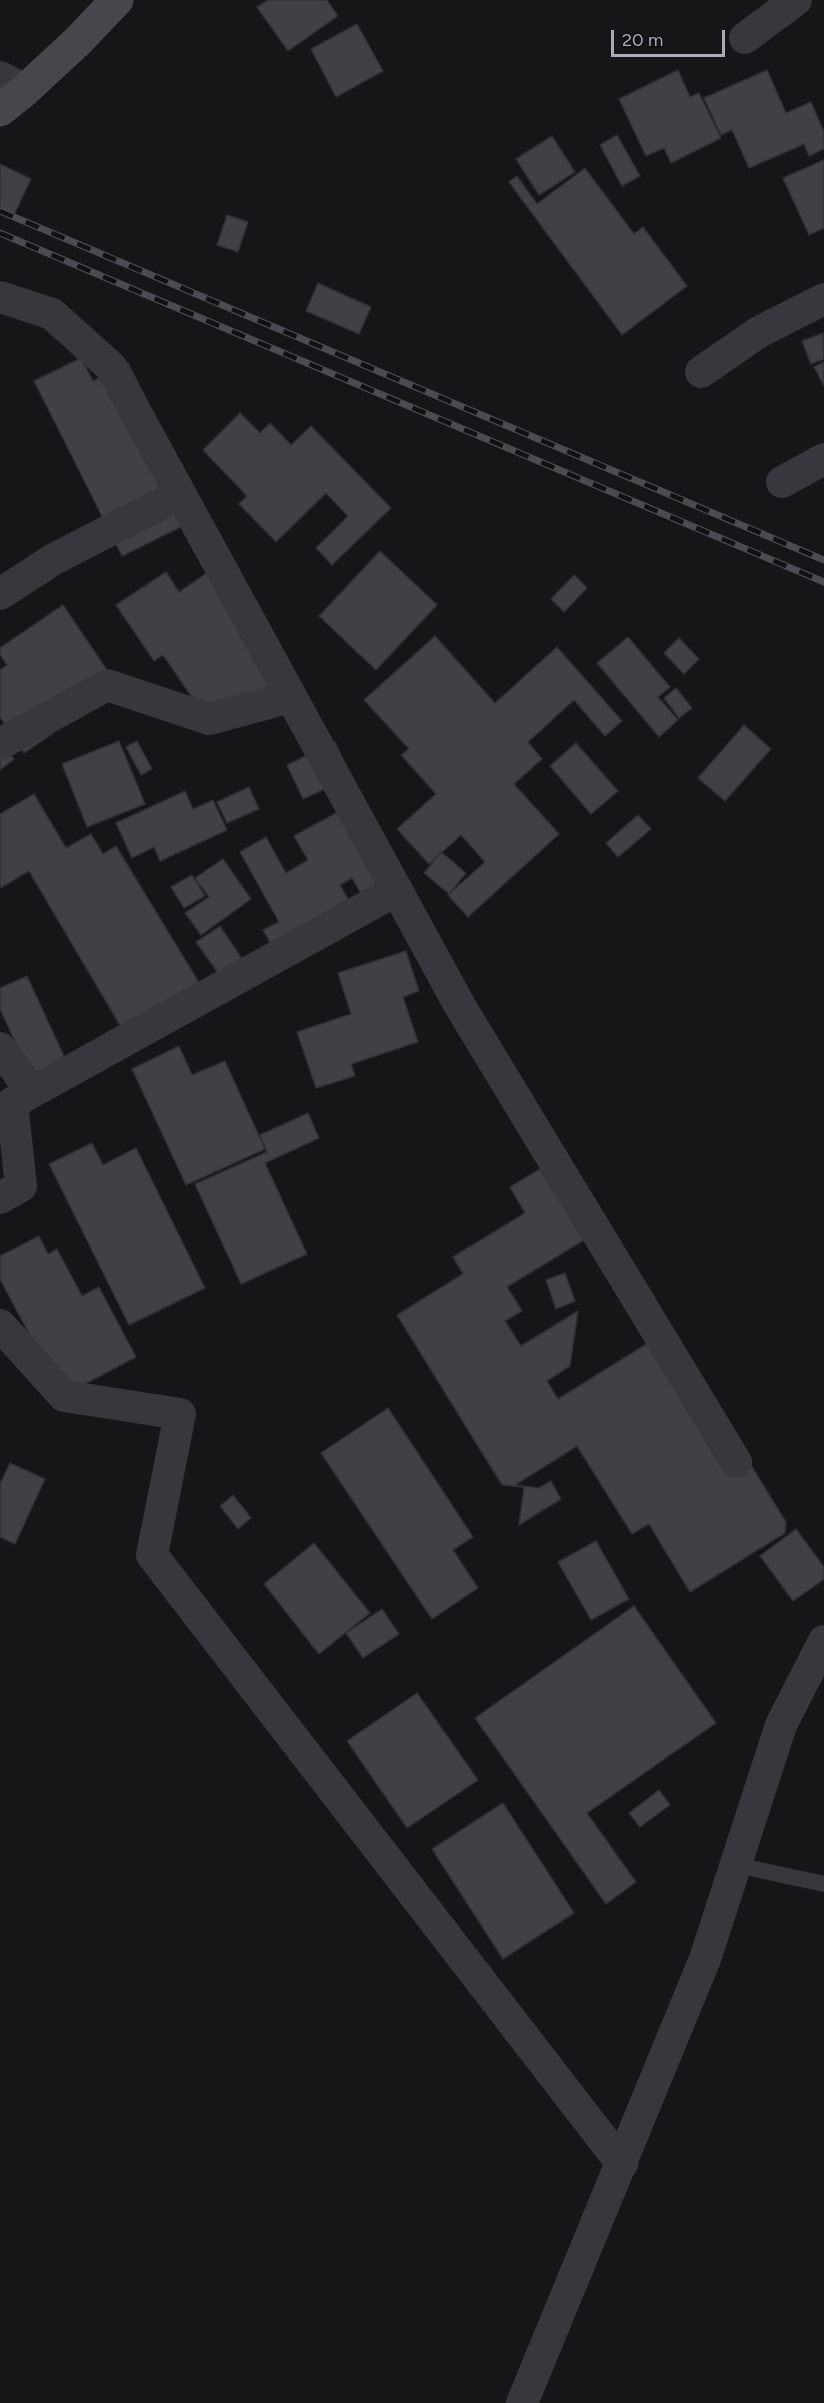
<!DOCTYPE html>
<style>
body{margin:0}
#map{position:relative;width:824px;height:2403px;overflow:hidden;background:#161618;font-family:Figtree,sans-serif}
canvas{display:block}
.scale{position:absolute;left:611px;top:30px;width:114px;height:27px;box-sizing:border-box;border:3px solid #a8adb8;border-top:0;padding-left:8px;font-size:18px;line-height:21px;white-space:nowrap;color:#a8adb8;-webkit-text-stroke:4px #111113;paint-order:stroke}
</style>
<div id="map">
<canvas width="824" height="2403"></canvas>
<div class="scale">20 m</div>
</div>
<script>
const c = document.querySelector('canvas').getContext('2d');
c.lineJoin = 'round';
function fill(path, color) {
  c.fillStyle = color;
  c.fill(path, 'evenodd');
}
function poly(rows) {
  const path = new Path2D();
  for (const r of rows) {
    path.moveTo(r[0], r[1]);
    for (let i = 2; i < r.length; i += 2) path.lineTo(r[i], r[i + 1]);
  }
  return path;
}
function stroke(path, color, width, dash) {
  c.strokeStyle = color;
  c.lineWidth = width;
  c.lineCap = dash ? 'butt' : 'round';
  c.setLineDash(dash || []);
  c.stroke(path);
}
const building = poly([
 [268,0,327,0,338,16,288,51,257,7,268,0],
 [357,24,383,71,336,97,311,49,357,24],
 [678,70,690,97,699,93,721,138,671,163,664,148,646,156,619,99,678,70],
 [767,70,786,113,811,102,824,132,824,149,809,156,804,144,749,168,732,130,721,135,704,98,767,70],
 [617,135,640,176,622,186,600,145,617,135],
 [552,136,575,172,539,195,516,159,552,136],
 [824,160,824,228,809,235,783,178,824,160],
 [0,164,31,179,13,217,0,211,0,164],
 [585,168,634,234,643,227,687,286,622,335,509,182,517,176,537,204,585,168],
 [227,215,248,222,238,252,217,245,227,215],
 [318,283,371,307,359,334,306,311,318,283],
 [823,333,824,359,811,364,802,341,823,333],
 [81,358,93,381,128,363,205,515,122,556,34,381,81,358],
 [824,362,824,386,814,367,824,362],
 [240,413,260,433,270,423,291,445,311,426,391,508,332,565,316,548,348,516,326,493,276,542,239,504,247,496,203,450,240,413],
 [380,551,437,605,376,670,319,616,380,551],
 [213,569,277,689,215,731,163,655,154,661,116,605,166,572,179,592,213,569],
 [574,575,587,588,564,612,551,599,574,575],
 [63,605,107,670,45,724,52,734,24,753,0,717,0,670,7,665,0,655,0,648,63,605],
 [435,636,495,703,557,647,622,721,605,736,574,700,528,742,542,759,514,784,559,834,468,917,448,895,485,862,461,835,429,864,397,829,436,794,401,755,409,749,364,700,435,636],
 [628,637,670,687,658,697,678,720,659,737,597,663,628,637],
 [679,638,699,659,684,674,664,653,679,638],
 [676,688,692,708,679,718,664,698,676,688],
 [744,725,771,749,725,801,698,778,744,725],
 [0,740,14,759,0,770,0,740],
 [119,741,145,804,87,827,62,764,119,741],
 [137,741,152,769,141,775,126,747,137,741],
 [335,742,351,777,303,799,287,765,335,742],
 [576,743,618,791,591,814,550,766,576,743],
 [249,787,259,809,227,823,217,802,249,787],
 [185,791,193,809,213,800,227,830,160,861,154,847,132,858,116,823,185,791],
 [34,794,66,848,91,834,103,854,116,846,209,999,131,1044,29,871,0,888,0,814,34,794],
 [347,807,392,890,367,904,352,878,340,885,355,911,277,954,263,930,279,922,240,852,266,837,286,873,308,860,294,836,347,807],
 [638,815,651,829,618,857,606,843,638,815],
 [441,852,466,873,449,894,424,873,441,852],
 [223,859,251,899,201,935,185,913,209,897,195,878,223,859],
 [192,875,205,896,184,908,171,887,192,875],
 [220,926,251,972,228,987,196,942,220,926],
 [406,951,419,991,403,997,418,1042,351,1064,355,1076,316,1088,297,1032,351,1014,338,973,406,951],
 [27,976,70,1069,35,1085,0,1009,0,988,27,976],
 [179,1046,192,1075,225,1061,265,1149,186,1185,132,1069,179,1046],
 [308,1113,319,1138,265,1163,307,1254,241,1284,195,1184,267,1152,260,1135,308,1113],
 [92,1143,103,1165,136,1148,205,1288,129,1325,49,1164,92,1143],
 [540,1169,584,1240,507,1287,522,1311,505,1321,521,1346,578,1311,570,1366,547,1381,558,1399,648,1343,680,1350,786,1522,785,1533,690,1592,649,1524,632,1534,577,1446,515,1485,539,1488,551,1481,561,1499,519,1525,524,1487,502,1485,397,1315,463,1274,453,1257,525,1213,510,1187,540,1169],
 [39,1236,48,1254,57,1249,82,1296,99,1287,136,1357,62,1396,0,1279,0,1256,39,1236],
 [565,1273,575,1301,556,1309,546,1280,565,1273],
 [388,1408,473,1537,453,1550,478,1588,432,1619,321,1453,388,1408],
 [10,1463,45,1479,15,1544,0,1537,0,1484,10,1463],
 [233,1495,251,1518,238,1529,220,1506,233,1495],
 [796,1529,824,1567,824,1579,793,1601,760,1556,796,1529],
 [596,1541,629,1599,591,1620,558,1562,596,1541],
 [314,1543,370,1613,319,1654,264,1584,314,1543],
 [634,1606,716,1723,587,1813,636,1882,606,1904,475,1718,634,1606],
 [382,1609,399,1634,363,1658,346,1633,382,1609],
 [417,1693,478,1780,407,1828,347,1741,417,1693],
 [659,1790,670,1805,640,1827,629,1813,659,1790],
 [503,1803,574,1913,503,1959,432,1849,503,1803]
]);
fill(building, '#404145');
stroke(building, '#303034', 1.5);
stroke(poly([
 [736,1865,824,1884]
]), '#37383d', 16);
stroke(poly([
 [745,38,796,0],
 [0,77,25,90],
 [0,297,52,314,111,367,460,1006,736,1462],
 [701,372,759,332,824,299],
 [782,482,824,459],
 [0,594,54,559,180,494],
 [0,744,107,685,209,719,291,697],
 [0,1048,32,1092],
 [0,1198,21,1186,12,1103,397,890],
 [0,1325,64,1396,180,1414,152,1555,622,2164],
 [522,2403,705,1959,781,1725,824,1641]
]), '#37383d', 32);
stroke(poly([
 [0,110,25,90,78,41,117,0]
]), '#45474d', 33);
const rail = poly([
 [0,211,824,560],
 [0,233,824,582]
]);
stroke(rail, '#4a4c52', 7);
stroke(rail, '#111113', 4.5, [14]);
</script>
